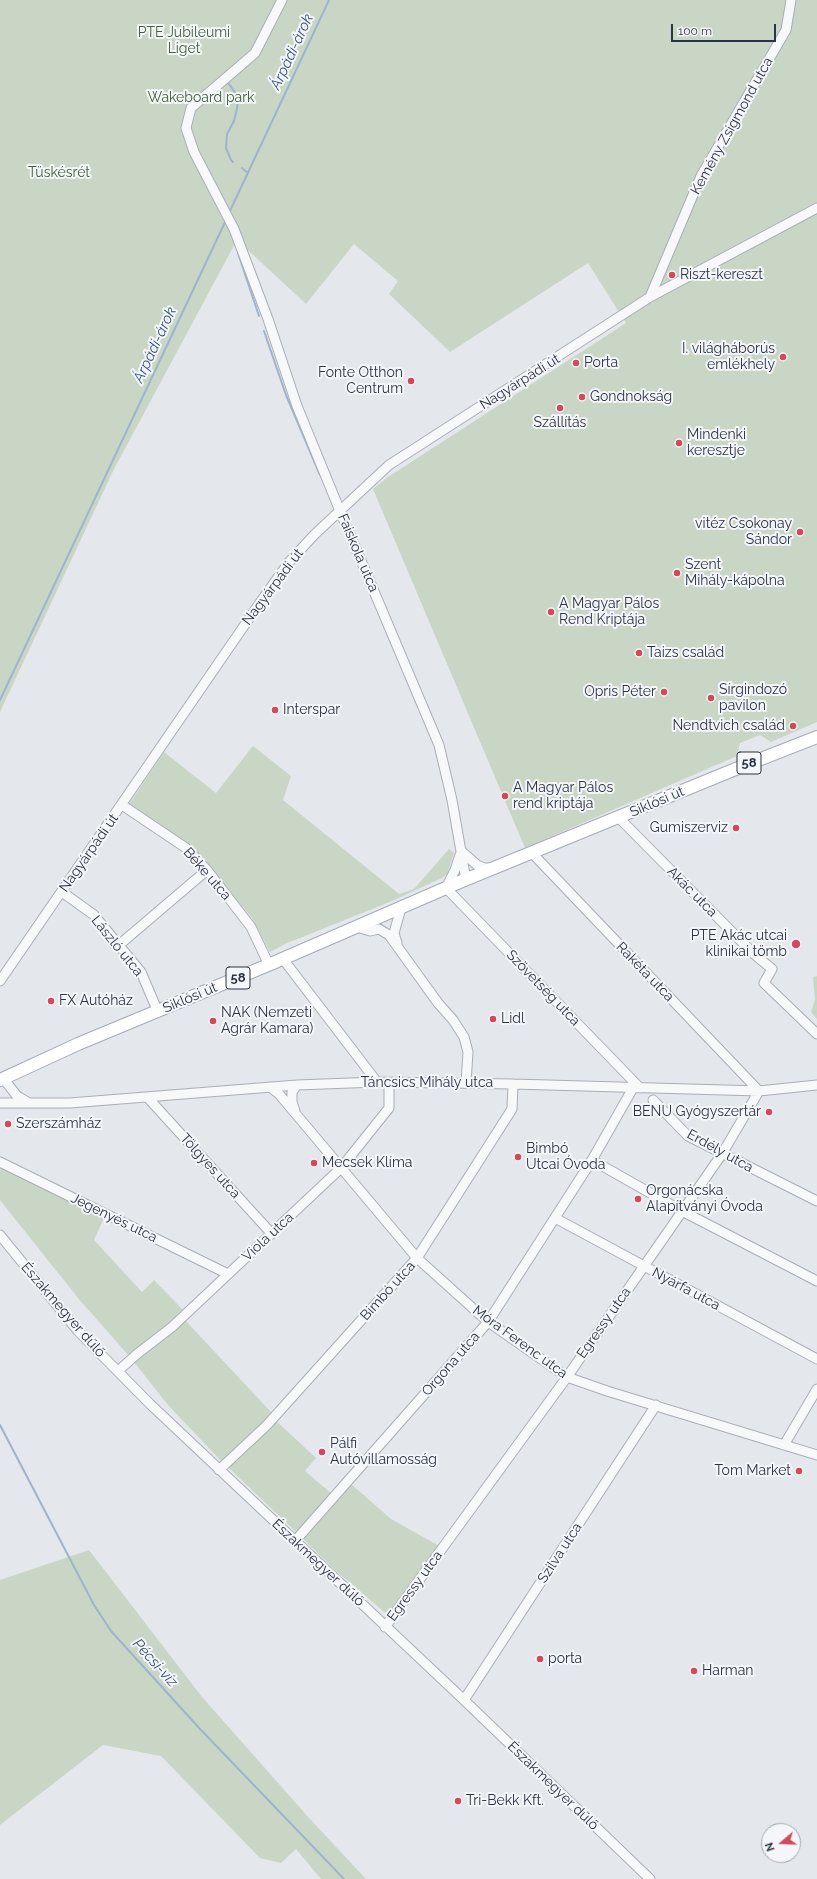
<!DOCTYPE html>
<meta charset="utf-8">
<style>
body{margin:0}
#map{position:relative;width:817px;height:1879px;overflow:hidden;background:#e4e7ec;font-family:Raleway,sans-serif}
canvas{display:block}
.north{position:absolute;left:761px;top:1823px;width:40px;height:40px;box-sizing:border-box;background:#f4f6f9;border:1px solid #a4a8b1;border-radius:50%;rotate:251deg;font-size:11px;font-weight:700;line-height:16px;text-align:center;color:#2b3445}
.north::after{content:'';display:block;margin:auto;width:14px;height:18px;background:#d1495b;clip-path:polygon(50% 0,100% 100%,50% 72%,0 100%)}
.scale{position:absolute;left:671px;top:24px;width:105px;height:18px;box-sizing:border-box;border:2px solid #2b3445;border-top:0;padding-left:5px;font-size:12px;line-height:14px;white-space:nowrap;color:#2b3445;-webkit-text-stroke:3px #f4f6f9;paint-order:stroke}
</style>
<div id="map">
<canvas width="817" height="1879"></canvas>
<div class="north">N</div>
<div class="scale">100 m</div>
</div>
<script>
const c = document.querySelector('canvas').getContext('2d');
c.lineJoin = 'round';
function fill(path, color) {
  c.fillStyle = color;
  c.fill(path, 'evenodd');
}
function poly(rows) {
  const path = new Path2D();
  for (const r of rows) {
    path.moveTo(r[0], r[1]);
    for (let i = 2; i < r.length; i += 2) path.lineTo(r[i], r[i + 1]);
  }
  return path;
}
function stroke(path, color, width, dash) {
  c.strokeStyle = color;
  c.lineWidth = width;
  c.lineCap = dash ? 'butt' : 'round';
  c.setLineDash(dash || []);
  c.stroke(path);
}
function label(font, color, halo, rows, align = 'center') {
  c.font = font + ' Raleway,sans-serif';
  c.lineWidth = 4;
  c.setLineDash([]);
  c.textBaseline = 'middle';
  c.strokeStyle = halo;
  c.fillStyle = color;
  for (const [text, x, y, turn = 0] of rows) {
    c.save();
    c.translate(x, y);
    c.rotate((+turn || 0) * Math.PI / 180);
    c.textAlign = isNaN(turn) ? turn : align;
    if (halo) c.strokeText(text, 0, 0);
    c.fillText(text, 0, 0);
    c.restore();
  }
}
fill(poly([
 [0,0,817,0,817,722,771,742,760,735,740,743,737,756,525,848,373,489,388,477,626,323,588,263,450,352,389,294,398,281,354,244,306,304,237,240,114,469,0,712],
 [253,746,291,776,283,800,399,894,414,889,449,849,454,853,447,874,442,878,392,901,285,944,270,952,252,918,189,844,129,804,164,752,216,793],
 [817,976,817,1019,811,1012,815,1000,813,977],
 [0,1166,104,1218,94,1240,142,1292,154,1280,185,1312,129,1356,78,1298,0,1200],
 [184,1319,271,1412,263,1424,222,1462,168,1405,134,1362],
 [273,1418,316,1458,305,1471,332,1494,297,1533,227,1466],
 [351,1484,391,1519,441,1547,389,1616,337,1572,302,1538],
 [89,1550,202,1697,310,1819,366,1879,321,1879,296,1849,281,1863,260,1858,161,1756,103,1745,0,1825,0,1580]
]), '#c9d6c5');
stroke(poly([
 [234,77,246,66],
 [227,81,238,97,237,109,234,121,227,134,226,148,231,160,233,162],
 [242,168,248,173],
 [229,213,329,0],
 [238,253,259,316],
 [264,331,286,395,320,475],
 [0,700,226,220],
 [0,1425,94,1605,111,1631,201,1730,344,1879]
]), '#9fb4cc', 2);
const minor = poly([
 [282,0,255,53,191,108,186,128,194,152,234,229,268,319,297,406,340,511,439,745,452,800,466,880],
 [650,297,701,176,786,30,791,0],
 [122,805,186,848,207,870,251,927,269,965],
 [619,818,754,954,772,969,764,983,817,1034],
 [461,851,477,865,484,868,492,868],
 [460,855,455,870,446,888,640,1088],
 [62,892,94,915,141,972,158,1012],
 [357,927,370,931,379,929,389,935,438,1003,453,1020,464,1037,468,1052,466,1083],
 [397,943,394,933,401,908],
 [119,945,207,870],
 [283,959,377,1082],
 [0,981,259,604,289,562,315,534,389,465,650,297,817,208],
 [3,1078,17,1096,29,1103],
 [270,1087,279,1094,417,1258,487,1321,567,1377,607,1391,817,1455],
 [148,1098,272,1234],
 [653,1100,688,1136,817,1201],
 [0,1103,70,1103,297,1085,377,1082,513,1084,759,1091,817,1085],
 [295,1111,292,1102,292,1092,297,1085],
 [592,1160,682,1211,817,1281],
 [0,1162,228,1274],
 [555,1218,817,1359],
 [0,1235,78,1331,150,1404,464,1700,650,1879],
 [118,1371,137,1354,172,1327,341,1168,389,1108,389,1083],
 [784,1445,817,1389],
 [219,1470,267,1425,417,1258,512,1109,513,1084],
 [295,1541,488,1322,592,1160,633,1088],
 [385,1627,567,1377,722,1154,759,1091,532,853],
 [464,1700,656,1405]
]);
const major = poly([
 [0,1080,78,1044,273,963,462,881,743,766,817,737]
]);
stroke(minor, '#a9aeb7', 11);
stroke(major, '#a3abb8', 14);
stroke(minor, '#f7f8fa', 9);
stroke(major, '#fff', 12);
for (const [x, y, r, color] of [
 [672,275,4,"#d1495b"],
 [783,357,4,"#d1495b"],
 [576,363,4,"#d1495b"],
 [411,381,4,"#d1495b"],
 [582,397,4,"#d1495b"],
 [560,408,4,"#d1495b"],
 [679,443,4,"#d1495b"],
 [800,532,4,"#d1495b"],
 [677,573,4,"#d1495b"],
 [551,612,4,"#d1495b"],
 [639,653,4,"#d1495b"],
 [664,692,4,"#d1495b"],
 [711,698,4,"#d1495b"],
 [275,710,4,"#d1495b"],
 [793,726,4,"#d1495b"],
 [505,796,4,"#d1495b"],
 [736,828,4,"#d1495b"],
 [796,944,5,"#d1495b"],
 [51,1001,4,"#d1495b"],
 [493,1019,4,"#d1495b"],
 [213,1021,4,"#d1495b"],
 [769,1112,4,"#d1495b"],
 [8,1124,4,"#d1495b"],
 [518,1157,4,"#d1495b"],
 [314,1163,4,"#d1495b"],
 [638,1199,4,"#d1495b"],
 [322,1452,4,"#d1495b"],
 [799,1471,4,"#d1495b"],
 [540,1659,4,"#d1495b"],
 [694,1671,4,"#d1495b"],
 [458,1801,4,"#d1495b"]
]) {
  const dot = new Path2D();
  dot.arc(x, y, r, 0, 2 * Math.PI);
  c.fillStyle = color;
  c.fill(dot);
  stroke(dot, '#f4f6f9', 1.5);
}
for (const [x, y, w] of [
 [749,763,24],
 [238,978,24]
]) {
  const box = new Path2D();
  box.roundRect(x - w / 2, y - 11, w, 22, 3);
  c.fillStyle = '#f4f6f9';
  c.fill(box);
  stroke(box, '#2b3445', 1);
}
label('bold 13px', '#2b3445', null, [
 ["58",749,763],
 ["58",238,978]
]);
label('14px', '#3f6138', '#f4f6f9', [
 ["PTE Jubileumi",184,33],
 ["Liget",184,49],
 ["Wakeboard park",201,98],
 ["Tüskésrét",59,173]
]);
label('14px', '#2b3445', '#f4f6f9', [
 ["Kemény Zsigmond utca",732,126,-61],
 ["Nagyárpádi út",520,382,-32],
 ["Faiskola utca",358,553,67],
 ["Nagyárpádi út",273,587,-53],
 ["Siklósi út",657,802,-23],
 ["Nagyárpádi út",89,853,-55],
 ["Béke utca",207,874,49],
 ["Akác utca",692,892,45],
 ["László utca",117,946,51],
 ["Rakéta utca",645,972,46],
 ["Szövetség utca",543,988,46],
 ["Siklósi út",190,998,-23],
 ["Táncsics Mihály utca",427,1083],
 ["Erdély utca",720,1151,29],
 ["Tölgyes utca",210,1166,48],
 ["Jegenyés utca",114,1218,26],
 ["Viola utca",268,1237,-43],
 ["Nyárfa utca",686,1289,28],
 ["Bimbó utca",388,1291,-48],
 ["Északmegyer dűlő",63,1310,49],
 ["Egressy utca",604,1323,-55],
 ["Móra Ferenc utca",520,1342,36],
 ["Orgona utca",451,1364,-49],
 ["Szilva utca",560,1553,-57],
 ["Északmegyer dűlő",318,1563,43],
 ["Egressy utca",415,1586,-54],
 ["Északmegyer dűlő",553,1786,44]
]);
label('14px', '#2b3445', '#f4f6f9', [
 ["Riszt-kereszt",680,275],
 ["I. világháborús",775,349,"right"],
 ["emlékhely",775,365,"right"],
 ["Porta",584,363],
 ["Fonte Otthon",403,373,"right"],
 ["Centrum",403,389,"right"],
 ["Gondnokság",590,397],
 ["Szállítás",560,423,"center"],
 ["Mindenki",687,435],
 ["keresztje",687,451],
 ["vitéz Csokonay",792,524,"right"],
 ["Sándor",792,540,"right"],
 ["Szent",685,565],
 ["Mihály-kápolna",685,581],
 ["A Magyar Pálos",559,604],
 ["Rend Kriptája",559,620],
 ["Taizs család",647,653],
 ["Sírgindozó",719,690],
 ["pavilon",719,706],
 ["Opris Péter",656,692,"right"],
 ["Interspar",283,710],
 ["Nendtvich család",785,726,"right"],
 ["A Magyar Pálos",513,788],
 ["rend kriptája",513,804],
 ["Gumiszerviz",728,828,"right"],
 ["PTE Akác utcai",787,936,"right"],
 ["klinikai tömb",787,952,"right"],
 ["FX Autóház",59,1001],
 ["NAK (Nemzeti",221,1013],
 ["Agrár Kamara)",221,1029],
 ["Lidl",501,1019],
 ["BENU Gyógyszertár",761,1112,"right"],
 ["Szerszámház",16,1124],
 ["Bimbó",526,1149],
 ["Utcai Óvoda",526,1165],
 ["Mecsek Klíma",322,1163],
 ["Orgonácska",646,1191],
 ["Alapítványi Óvoda",646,1207],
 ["Pálfi",330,1444],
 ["Autóvillamosság",330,1460],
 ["Tom Market",791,1471,"right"],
 ["porta",548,1659],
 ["Harman",702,1671],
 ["Tri-Bekk Kft.",466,1801]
], 'left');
label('italic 15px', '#34527a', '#f4f6f9', [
 ["Árpádi-árok",292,52,-65],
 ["Árpádi-árok",155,345,-65],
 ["Pécsi-víz",155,1663,48]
]);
</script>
